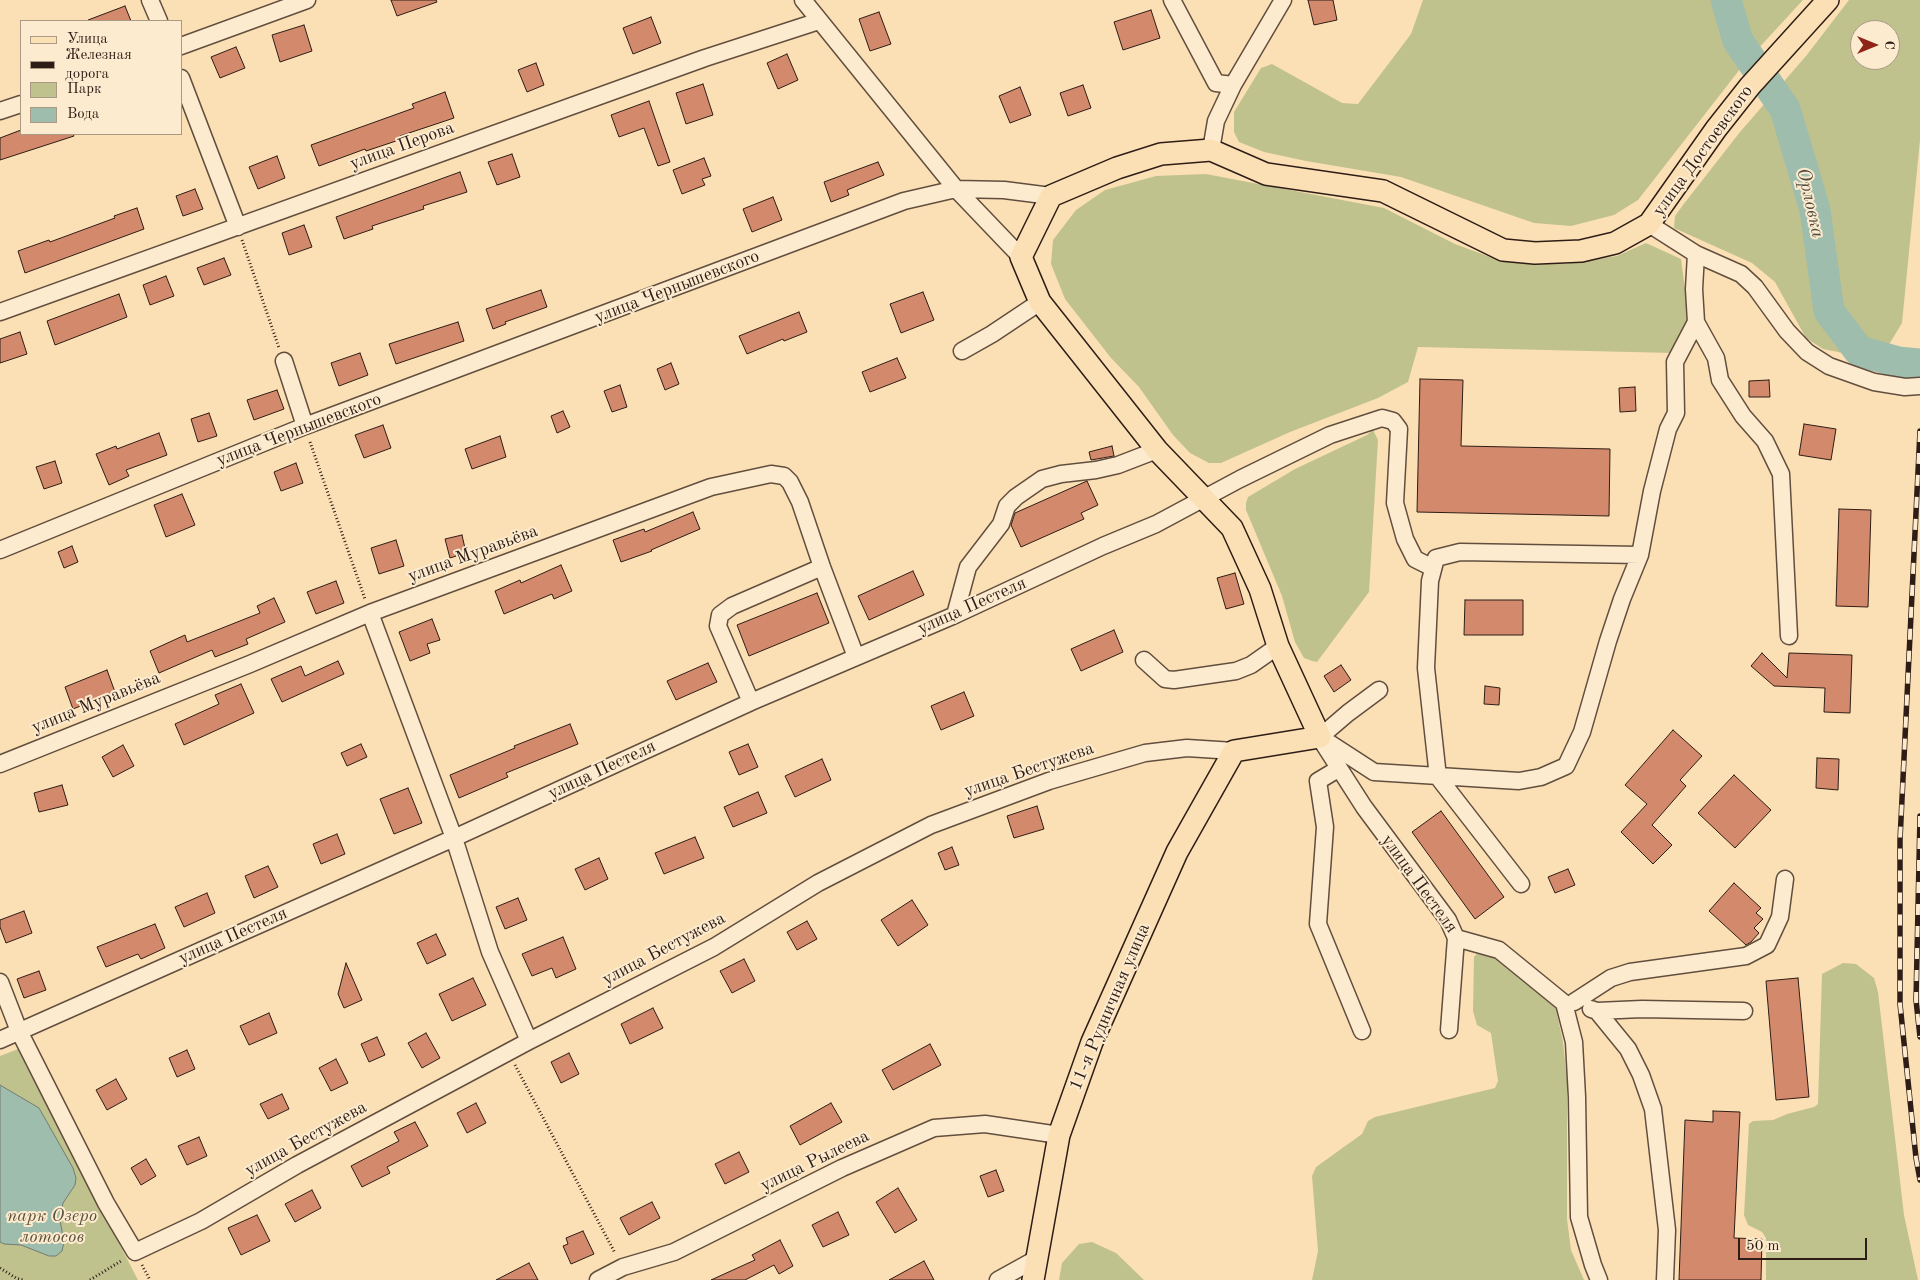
<!DOCTYPE html>
<meta charset="utf-8">
<style>
body{margin:0}
#map{position:relative;width:1920px;height:1280px;overflow:hidden;background:#fce0b5;font-family:"Old Standard TT",serif}
canvas{display:block}
.legend{position:absolute;left:20px;top:20px;width:162px;height:115px;box-sizing:border-box;background:#fdebcf;border:1px solid #aa9985;margin:0;padding:6px 9px;list-style:none;font-size:15px;color:#2e1d16}
.legend li{display:flex;align-items:center;gap:10px;height:25px}
.legend b{width:25px;border:1px solid #aa9985}
.north{position:absolute;left:1850px;top:20px;width:50px;height:50px;box-sizing:border-box;background:#fdebcf;border:1px solid #aa9985;border-radius:50%;rotate:90deg;font-size:14px;font-weight:700;line-height:20px;text-align:center;color:#2e1d16}
.north::after{content:'';display:block;margin:auto;width:18px;height:22px;background:#8f2418;clip-path:polygon(50% 0,100% 100%,50% 72%,0 100%)}
.scale{position:absolute;left:1738px;top:1238px;width:129px;height:22px;box-sizing:border-box;border:2px solid #2e1d16;border-top:0;padding-left:6px;font-size:15px;line-height:18px;white-space:nowrap;color:#2e1d16;-webkit-text-stroke:4px #fdebcf;paint-order:stroke}
</style>
<div id="map">
<canvas width="1920" height="1280"></canvas>
<ul class="legend">
<li><b style="height:6px;background:#fce0b5"></b>Улица</li>
<li><b style="height:6px;background:#2e1d16"></b>Железная дорога</li>
<li><b style="height:14px;background:#c0c28d"></b>Парк</li>
<li><b style="height:14px;background:#9fbdac"></b>Вода</li>
</ul>
<div class="north">С</div>
<div class="scale">50 m</div>
</div>
<script>
const c = document.querySelector('canvas').getContext('2d');
c.lineJoin = 'round';
function fill(path, color) {
  c.fillStyle = color;
  c.fill(path, 'evenodd');
}
function poly(rows) {
  const path = new Path2D();
  for (const r of rows) {
    path.moveTo(r[0], r[1]);
    for (let i = 2; i < r.length; i += 2) path.lineTo(r[i], r[i + 1]);
  }
  return path;
}
function stroke(path, color, width, dash) {
  c.strokeStyle = color;
  c.lineWidth = width;
  c.lineCap = dash ? 'butt' : 'round';
  c.setLineDash(dash || []);
  c.stroke(path);
}
function label(font, color, halo, rows, align = 'center') {
  c.font = font + ' "Old Standard TT",serif';
  c.lineWidth = 4;
  c.setLineDash([]);
  c.textBaseline = 'middle';
  c.strokeStyle = halo;
  c.fillStyle = color;
  for (const [text, x, y, turn = 0] of rows) {
    c.save();
    c.translate(x, y);
    c.rotate((+turn || 0) * Math.PI / 180);
    c.textAlign = isNaN(turn) ? turn : align;
    if (halo) c.strokeText(text, 0, 0);
    c.fillText(text, 0, 0);
    c.restore();
  }
}
fill(poly([
 [1423,0,1803,0,1744,64,1638,200,1614,215,1571,226,1534,223,1401,177,1306,161,1264,152,1239,142,1234,132,1234,112,1261,68,1272,64,1342,103,1358,104,1411,34],
 [1849,0,1920,0,1920,140,1902,323,1890,343,1882,351,1871,353,1848,354,1823,349,1806,338,1775,282,1752,263,1674,228,1675,216,1683,205,1740,132,1806,56],
 [1860,30,1890,30,1890,60,1860,60],
 [1206,174,1384,208,1455,244,1498,260,1565,264,1617,256,1646,243,1681,259,1689,319,1673,353,1418,347,1408,382,1378,398,1290,432,1221,463,1209,463,1190,453,1173,435,1139,387,1111,358,1065,299,1051,264,1053,240,1076,210,1105,190,1156,176],
 [1373,430,1378,440,1369,592,1317,662,1312,661,1304,658,1295,642,1282,596,1246,510,1246,503,1248,497,1295,469,1367,435],
 [1482,948,1554,1000,1563,1042,1567,1080,1567,1219,1571,1250,1584,1280,1312,1280,1318,1251,1312,1176,1316,1167,1362,1134,1368,1121,1375,1117,1495,1088,1498,1081,1491,1033,1477,1025,1473,1011,1474,957],
 [1843,963,1856,964,1874,978,1878,992,1904,1215,1918,1280,1766,1280,1766,1238,1762,1232,1748,1225,1744,1215,1749,1124,1753,1121,1773,1120,1787,1114,1814,1107,1818,1104,1822,974],
 [18,1049,138,1280,0,1280,0,1056],
 [1092,1242,1116,1253,1144,1280,1059,1280,1062,1263,1079,1244]
]), '#c0c28d');
const water = poly([
 [0,1085,39,1108,73,1168,76,1178,75,1185,63,1203,60,1220,64,1242,62,1251,56,1256,49,1256,21,1245,4,1244,0,1242,0,1085]
]);
fill(water, '#9fbdac');
stroke(water, '#727d70', 1);
stroke(poly([
 [1726,0,1738,41,1785,109,1815,210,1829,311,1859,351,1898,362,1920,364]
]), '#9fbdac', 31);
const building = poly([
 [391,0,436,0,437,2,397,16,391,0],
 [1308,0,1333,0,1337,20,1314,25,1308,0],
 [125,6,131,21,88,21,88,20,125,6],
 [1151,10,1160,38,1123,50,1114,22,1151,10],
 [879,12,891,44,870,51,859,19,879,12],
 [651,17,661,43,633,54,623,28,651,17],
 [304,25,312,51,280,62,272,35,304,25],
 [236,47,245,68,220,78,211,57,236,47],
 [787,54,798,80,778,89,767,63,787,54],
 [536,63,544,85,527,92,518,70,536,63],
 [703,84,713,115,686,124,676,93,703,84],
 [1083,85,1091,108,1068,116,1060,93,1083,85],
 [1020,87,1031,115,1010,123,999,96,1020,87],
 [445,92,454,118,400,136,402,139,366,151,365,149,319,166,311,145,414,108,412,104,445,92],
 [649,101,670,162,658,166,644,128,619,137,611,115,649,101],
 [21,130,21,134,73,134,74,136,0,160,0,138,21,130],
 [512,154,520,177,497,185,488,162,512,154],
 [277,156,285,178,258,189,249,167,277,156],
 [704,158,711,176,702,179,705,185,682,194,673,170,704,158],
 [878,162,884,175,847,190,849,195,831,202,824,182,878,162],
 [460,172,467,192,423,206,424,209,372,226,373,229,344,239,336,217,460,172],
 [195,189,203,209,183,216,176,196,195,189],
 [773,197,782,220,752,232,743,209,773,197],
 [137,208,144,229,25,273,18,251,49,240,50,242,115,218,114,216,137,208],
 [304,225,312,247,289,255,282,233,304,225],
 [224,258,231,275,204,285,197,268,224,258],
 [166,276,174,296,150,305,143,285,166,276],
 [541,290,547,307,505,322,506,324,493,329,486,309,541,290],
 [923,292,934,320,901,333,890,304,923,292],
 [119,294,127,317,55,345,47,321,119,294],
 [799,312,807,332,784,341,783,339,747,354,739,336,799,312],
 [458,322,464,341,396,364,389,344,458,322],
 [20,332,27,354,0,363,0,339,20,332],
 [360,353,368,375,339,386,331,363,360,353],
 [897,358,906,378,870,392,862,372,897,358],
 [671,363,679,384,665,390,657,369,671,363],
 [1420,379,1463,380,1461,446,1610,449,1609,516,1417,512,1420,379],
 [1769,380,1770,397,1749,397,1749,381,1769,380],
 [620,385,627,407,612,412,604,391,620,385],
 [1635,387,1636,411,1620,412,1619,388,1635,387],
 [277,390,284,409,254,420,247,400,277,390],
 [563,411,570,427,557,433,551,416,563,411],
 [209,413,217,436,198,442,191,419,209,413],
 [1804,424,1836,429,1831,460,1799,455,1804,424],
 [383,425,391,448,364,458,355,435,383,425],
 [159,433,167,455,126,470,129,476,109,485,96,454,116,446,117,449,159,433],
 [500,436,506,457,472,469,465,449,500,436],
 [1112,446,1114,456,1091,460,1089,452,1112,446],
 [55,461,62,483,44,489,36,467,55,461],
 [296,463,303,483,281,491,274,472,296,463],
 [1087,481,1098,505,1081,513,1084,519,1021,547,1011,525,1015,513,1087,481],
 [182,494,195,525,166,537,154,505,182,494],
 [1839,509,1871,510,1868,607,1836,606,1839,509],
 [693,512,700,529,651,550,652,551,621,562,613,540,644,529,645,532,693,512],
 [462,535,466,553,450,558,445,539,462,535],
 [396,540,404,566,379,574,371,548,396,540],
 [72,546,78,562,64,568,58,552,72,546],
 [561,565,572,591,554,599,552,594,504,614,495,591,520,580,521,583,561,565],
 [913,571,924,595,869,620,858,596,913,571],
 [1235,573,1244,604,1226,609,1217,578,1235,573],
 [336,581,344,603,316,614,307,592,336,581],
 [817,593,829,623,749,656,737,625,817,593],
 [274,598,285,622,246,639,248,644,215,657,212,650,159,673,150,651,185,635,187,642,260,613,257,606,274,598],
 [1465,600,1523,600,1523,635,1464,635,1465,600],
 [432,619,440,640,427,644,430,653,410,661,399,632,432,619],
 [1114,630,1123,652,1081,671,1071,649,1114,630],
 [1762,653,1787,678,1789,653,1852,655,1850,713,1824,712,1825,688,1774,686,1751,666,1762,653],
 [338,661,344,674,282,702,271,679,301,666,305,676,338,661],
 [708,663,717,682,676,700,667,681,708,663],
 [1341,665,1351,680,1334,692,1324,676,1341,665],
 [107,670,115,692,73,709,65,687,107,670],
 [241,684,254,713,184,745,175,724,219,704,215,695,241,684],
 [1485,686,1500,688,1499,705,1484,704,1485,686],
 [964,692,974,716,941,730,931,706,964,692],
 [570,724,578,744,506,773,508,777,459,798,450,775,515,748,514,746,570,724],
 [1673,730,1702,756,1680,780,1686,786,1652,825,1672,845,1653,864,1621,832,1647,804,1625,785,1673,730],
 [361,744,367,757,347,766,341,753,361,744],
 [748,744,758,767,739,775,729,752,748,744],
 [123,745,134,766,113,777,102,757,123,745],
 [1817,758,1839,759,1838,790,1816,788,1817,758],
 [822,759,831,780,795,797,785,776,822,759],
 [1734,775,1771,810,1735,848,1698,813,1734,775],
 [62,785,68,805,39,812,34,793,62,785],
 [408,788,422,823,394,834,380,799,408,788],
 [758,792,767,813,733,827,724,807,758,792],
 [1037,806,1044,829,1014,838,1007,816,1037,806],
 [1441,811,1504,897,1475,919,1412,832,1441,811],
 [337,834,345,854,321,864,313,844,337,834],
 [695,837,704,858,664,874,655,853,695,837],
 [952,847,959,865,945,870,938,853,952,847],
 [599,858,608,879,585,890,575,869,599,858],
 [268,866,278,887,254,898,245,876,268,866],
 [1568,869,1575,885,1555,893,1548,877,1568,869],
 [1734,883,1761,908,1756,913,1763,919,1754,928,1759,933,1751,942,1746,945,1709,911,1734,883],
 [207,893,215,913,184,927,175,907,207,893],
 [518,898,527,920,505,929,496,907,518,898],
 [912,900,928,925,898,946,881,920,912,900],
 [24,911,32,933,6,943,0,927,0,920,24,911],
 [807,921,817,939,797,950,787,932,807,921],
 [155,924,165,948,141,959,138,954,106,967,97,947,155,924],
 [436,934,446,955,427,964,417,943,436,934],
 [563,937,576,969,556,978,552,968,532,976,522,954,563,937],
 [744,959,755,981,732,993,720,971,744,959],
 [346,963,362,1000,344,1008,338,994,346,963],
 [39,971,46,990,24,998,17,979,39,971],
 [473,978,486,1005,452,1021,439,994,473,978],
 [1798,978,1809,1097,1776,1100,1766,981,1798,978],
 [653,1008,663,1028,630,1044,621,1024,653,1008],
 [269,1013,277,1033,249,1045,240,1026,269,1013],
 [426,1033,440,1058,422,1068,408,1043,426,1033],
 [377,1037,385,1055,369,1062,361,1044,377,1037],
 [930,1044,941,1065,893,1090,882,1070,930,1044],
 [187,1050,195,1069,177,1077,169,1058,187,1050],
 [569,1053,579,1074,561,1083,551,1062,569,1053],
 [336,1059,348,1083,331,1091,319,1068,336,1059],
 [116,1079,127,1099,107,1110,96,1090,116,1079],
 [282,1094,289,1109,268,1119,260,1104,282,1094],
 [476,1103,486,1123,467,1133,457,1113,476,1103],
 [831,1103,842,1122,800,1145,790,1126,831,1103],
 [1713,1111,1740,1112,1734,1238,1762,1239,1761,1280,1679,1280,1685,1120,1713,1122,1713,1111],
 [415,1122,428,1146,387,1167,390,1173,362,1187,351,1166,399,1141,394,1132,415,1122],
 [199,1137,207,1156,187,1165,178,1146,199,1137],
 [739,1152,749,1172,725,1184,715,1164,739,1152],
 [146,1159,156,1176,141,1185,131,1168,146,1159],
 [996,1170,1004,1191,988,1197,980,1176,996,1170],
 [898,1188,917,1220,895,1233,876,1202,898,1188],
 [312,1190,321,1208,295,1222,285,1204,312,1190],
 [652,1202,660,1218,629,1235,620,1218,652,1202],
 [838,1212,849,1235,823,1247,812,1225,838,1212],
 [257,1215,270,1241,241,1255,228,1228,257,1215],
 [583,1231,594,1254,571,1264,563,1246,568,1244,566,1238,583,1231],
 [780,1240,793,1266,779,1274,774,1265,745,1280,711,1280,755,1260,752,1255,780,1240],
 [924,1261,934,1280,889,1280,924,1261],
 [529,1263,538,1280,496,1280,529,1263]
]);
fill(building, '#d3896b');
stroke(building, '#2e1d16', 1);
const minor = poly([
 [150,0,159,21],
 [803,0,956,189,1021,257],
 [1172,0,1216,83,1233,85],
 [181,46,307,0],
 [181,78,238,227],
 [0,111,21,104],
 [1211,150,1216,121,1233,85,1283,0],
 [1649,224,1696,254,1741,274,1755,287,1787,331,1807,352,1829,366,1874,382,1905,387,1920,386],
 [1696,254,1694,289,1696,322],
 [0,312,705,58,819,21],
 [962,351,992,334,1040,302],
 [284,361,305,426],
 [0,550,305,426,904,201,956,189,1004,190,1051,196],
 [370,613,454,838,490,952,529,1041],
 [955,615,968,567,1001,524,1007,506,1016,497,1042,479,1061,474,1096,470,1118,465,1157,450],
 [1144,660,1165,679,1174,680,1236,671,1251,665,1278,646],
 [751,702,718,626,720,615,732,606,822,567],
 [1320,737,1374,772,1519,781,1541,777,1566,766,1582,732,1608,641,1622,599,1640,555,1652,491,1668,429,1676,413,1675,362,1696,322,1716,358,1720,380,1743,416,1765,441,1781,474,1789,636],
 [1320,737,1348,713,1379,690],
 [1323,743,1364,807,1448,920,1456,938,1499,950,1564,1003,1574,1042,1577,1097,1579,1217,1593,1265,1599,1280],
 [0,764,250,664,370,613,711,487,771,474,784,476,790,482,800,502,822,567,856,657],
 [1338,766,1333,772,1318,781,1325,827,1318,924,1362,1031],
 [1521,884,1438,777,1426,668,1430,581,1436,558,1460,552,1640,555],
 [0,982,19,1031,106,1203,135,1252,201,1221,297,1165,529,1041,714,947,818,883,931,825,1049,781,1145,753,1187,748,1234,751],
 [1574,1002,1611,978,1630,972,1746,956,1767,945,1780,917,1785,879],
 [1591,1009,1597,1011,1642,1009,1744,1011],
 [1597,1011,1628,1049,1641,1075,1653,1109,1667,1230,1665,1280],
 [1449,1030,1456,938],
 [0,1040,454,838,751,702,955,615,1103,546,1156,524,1240,479,1330,435,1382,418,1393,421,1399,429,1395,503,1405,539,1415,559,1433,568],
 [598,1280,623,1267,674,1252,842,1168,934,1128,985,1124,1059,1135],
 [998,1280,1036,1259]
]);
const major = poly([
 [1033,1280,1059,1135,1092,1042,1177,852,1234,751,1320,737,1278,646,1260,589,1232,528,1157,450,1040,302,1021,257,1051,196,1117,168,1161,154,1211,150,1266,174,1383,191,1503,250,1535,253,1581,251,1615,243,1649,224,1716,129,1750,86,1828,0]
]);
stroke(minor, '#624e3e', 19);
stroke(major, '#2e1d16', 24);
stroke(poly([
 [242,240,279,348],
 [310,442,365,599],
 [515,1065,615,1253],
 [142,1265,150,1280],
 [0,1268,16,1278,23,1280],
 [90,1280,121,1261]
]), '#2e1d16', 3, [1, 2.5]);
stroke(minor, '#fdebcf', 16);
stroke(major, '#fce0b5', 21);
const rail = poly([
 [1920,431,1900,840,1900,1004,1916,1158,1920,1180],
 [1920,816,1916,1000,1920,1037]
]);
stroke(rail, '#2e1d16', 5.5);
stroke(rail, '#fdebcf', 4, [11]);
label('18px', '#2e1d16', '#fdebcf', [
 ["улица Перова",402,146,-20],
 ["улица Достоевского",1703,151,-54],
 ["улица Чернышевского",677,287,-21],
 ["улица Чернышевского",299,430,-21],
 ["улица Муравьёва",473,554,-20],
 ["улица Пестеля",972,606,-24],
 ["улица Муравьёва",96,703,-22],
 ["улица Пестеля",602,770,-25],
 ["улица Бестужева",1029,770,-19],
 ["улица Пестеля",1419,884,54],
 ["улица Пестеля",233,936,-24],
 ["улица Бестужева",664,949,-28],
 ["11-я Рудничная улица",1110,1007,-67],
 ["улица Бестужева",306,1139,-29],
 ["улица Рылеева",815,1161,-26]
]);
label('italic 18px', '#5a4f3a', '#fdebcf', [
 ["парк Озеро",52,1216],
 ["лотосов",52,1237]
]);
label('italic 19px', '#504d43', '#fdebcf', [
 ["Орловка",1810,203,77]
]);
</script>
